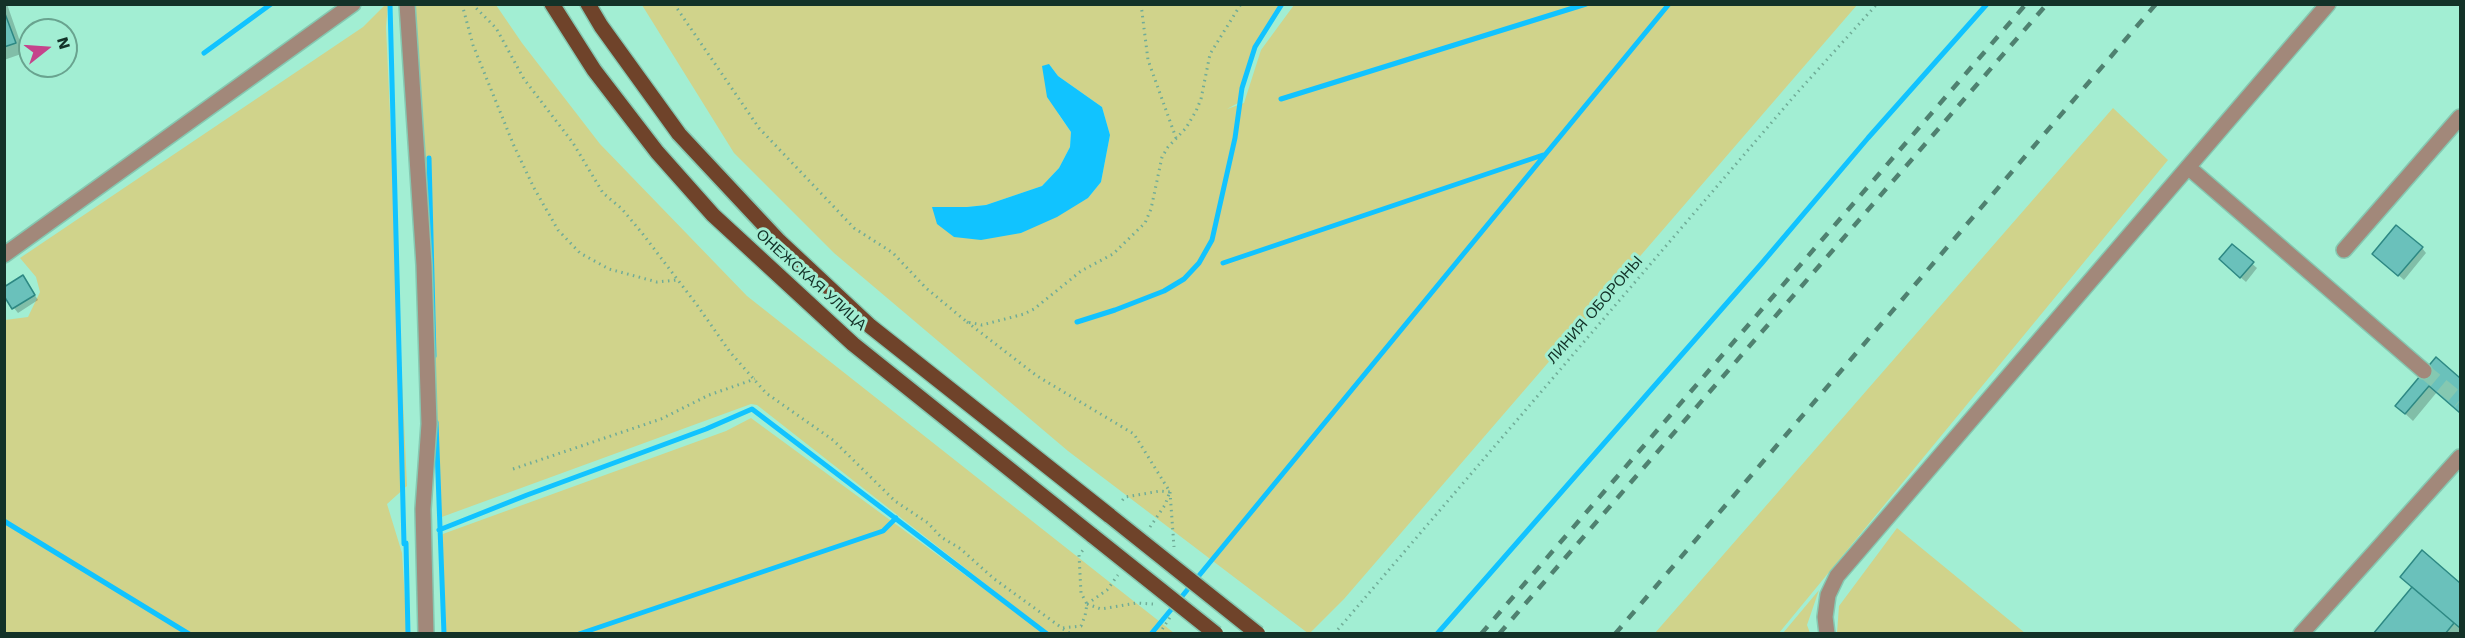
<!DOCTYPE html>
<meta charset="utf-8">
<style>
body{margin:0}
#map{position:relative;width:2465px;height:638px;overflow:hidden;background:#a2eed3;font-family:"Work Sans",sans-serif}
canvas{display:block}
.frame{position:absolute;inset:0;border:6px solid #133228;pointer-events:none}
.north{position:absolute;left:18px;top:18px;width:60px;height:60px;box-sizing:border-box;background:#a2eed3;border:2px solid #69a38f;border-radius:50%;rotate:73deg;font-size:16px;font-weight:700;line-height:24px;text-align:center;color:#133228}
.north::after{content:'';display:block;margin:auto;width:21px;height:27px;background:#c5438b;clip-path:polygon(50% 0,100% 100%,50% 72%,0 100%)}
</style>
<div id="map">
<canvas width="2465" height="638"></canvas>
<div class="frame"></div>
<div class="north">N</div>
</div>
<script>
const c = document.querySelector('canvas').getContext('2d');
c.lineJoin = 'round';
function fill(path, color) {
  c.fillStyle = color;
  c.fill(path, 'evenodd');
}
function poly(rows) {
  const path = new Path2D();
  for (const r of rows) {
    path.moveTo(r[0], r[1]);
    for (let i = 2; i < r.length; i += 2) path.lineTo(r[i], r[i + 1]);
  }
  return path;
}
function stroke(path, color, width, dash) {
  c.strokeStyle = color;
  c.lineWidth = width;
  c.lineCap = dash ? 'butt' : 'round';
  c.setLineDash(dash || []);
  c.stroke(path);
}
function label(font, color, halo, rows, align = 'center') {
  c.font = font + ' "Work Sans",sans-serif';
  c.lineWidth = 6;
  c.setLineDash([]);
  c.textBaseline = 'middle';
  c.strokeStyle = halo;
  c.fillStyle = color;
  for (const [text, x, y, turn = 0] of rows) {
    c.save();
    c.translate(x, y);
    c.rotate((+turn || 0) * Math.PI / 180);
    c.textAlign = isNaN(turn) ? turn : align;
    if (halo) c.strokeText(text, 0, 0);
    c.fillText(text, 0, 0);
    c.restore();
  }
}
fill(poly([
 [385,5,388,5,386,27,407,486,387,504,402,553,407,633,5,633,5,320,28,317,40,292,36,277,20,258,363,27],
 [412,5,496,5,522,43,600,144,747,296,1174,633,1048,633,757,405,751,404,439,518,428,260],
 [642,5,1280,5,1253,54,1240,102,1227,109,1244,103,1261,50,1294,5,1857,5,1344,599,1309,634,1068,451,834,253,734,153],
 [1049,64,1058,76,1102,107,1110,135,1101,182,1088,198,1021,233,954,237,932,207,967,207,986,205,1042,186,1059,168,1070,147,1071,132,1059,115],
 [2113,108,2168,160,1779,633,1655,633],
 [751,418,1044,633,445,633,440,535,726,431],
 [1897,528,2025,633,1837,633,1839,606],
 [1819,590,1807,625,1810,633,1783,633]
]), '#d0d38b');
fill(poly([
 [1049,64,1058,76,1102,107,1110,135,1101,182,1088,198,1057,217,1021,233,981,240,954,237,937,224,932,207,967,207,986,205,1042,186,1059,168,1070,147,1071,132,1047,97,1042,66]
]), '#11c3ff');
fill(poly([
 [4,4,7,4,24,53,4,60],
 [2232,246,2257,268,2246,282,2225,264],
 [2422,248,2426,253,2404,280,2379,258],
 [23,277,38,300,18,313,14,308],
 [2436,359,2460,380,2460,412,2437,392,2413,421,2397,406],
 [2423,553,2460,585,2460,631,2458,634,2375,634,2414,588]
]), '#0003');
stroke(poly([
 [390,4,404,544],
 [204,53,271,4],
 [1281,99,1586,4],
 [429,158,434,356],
 [1223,263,1543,155],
 [1077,322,1115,310,1164,291,1184,279,1199,263,1212,240,1235,138,1242,88,1255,47,1282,4],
 [436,422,444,634],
 [4,521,189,634],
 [439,530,527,495,706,429,752,409,1047,634],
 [406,543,408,634],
 [579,634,883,531,896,518],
 [1151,634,1669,4],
 [1437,634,1762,263,1868,138,1987,4]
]), '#11c3ff', 5);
const building = poly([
 [4,11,16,43,4,47,4,11],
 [2396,225,2423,247,2398,276,2372,254,2396,225],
 [2232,244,2254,262,2240,278,2219,259,2232,244],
 [23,275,35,295,12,309,4,296,4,287,23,275],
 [2436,357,2460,378,2460,413,2429,386,2405,414,2395,406,2436,357],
 [2422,550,2460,583,2460,628,2400,577,2422,550],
 [2412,587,2454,623,2445,634,2373,634,2412,587]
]);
fill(building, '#6ac1bb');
stroke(building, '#2d8883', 1.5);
stroke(poly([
 [2424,371,2460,401]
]), '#85c8b1', 15, [15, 8]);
const minor = poly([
 [407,4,424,265,429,424,423,509,426,634],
 [2188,167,2424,371],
 [2344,250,2460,117],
 [4,255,353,4],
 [1827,634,1825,617,1828,595,1837,576,2328,4],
 [2301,634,2460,457]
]);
const major = poly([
 [552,4,594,70,657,152,713,215,853,344,1093,536],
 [588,4,601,26,679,134,779,241,870,326,1110,516]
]);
stroke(minor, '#85c8b1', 18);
stroke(major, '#85c8b1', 18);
stroke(poly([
 [462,4,473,45,514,146,534,188,558,230,580,253,609,269,657,282,677,280],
 [472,4,496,28,524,79,573,143,603,193,622,209,642,233,697,305,730,352,766,393,833,440,895,501,928,523,941,537,961,549,993,578,1062,628,1081,626,1085,616,1087,604,1081,593,1079,555,1084,549],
 [674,4,759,128,854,228,893,253,926,288,967,322,982,325,1024,314,1034,309,1081,271,1113,254,1145,223,1151,209,1162,157,1168,147,1186,128,1196,111,1201,99,1210,54,1241,4],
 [1141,4,1148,60,1176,138],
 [967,322,1037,376,1134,434,1170,492,1160,491,1125,497,1120,503],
 [513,469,661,419,709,395,755,379],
 [1170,492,1174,547],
 [1150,527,1165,505,1169,494],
 [1087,604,1101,609,1136,603,1153,604],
 [1087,604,1107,590,1118,575],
 [1063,629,1071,634],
 [1159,634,1171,616],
 [1334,634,1796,94,1877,4]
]), '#70ac97', 3, [1.5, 4.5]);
stroke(minor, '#a2887a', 15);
stroke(major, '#6f432a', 15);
stroke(poly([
 [1481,634,2026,4],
 [1499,634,2047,4],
 [1615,634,2156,4]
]), '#4f8170', 4.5, [10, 10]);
const majorBridge = poly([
 [1110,516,1258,634],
 [1093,536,1216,634]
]);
stroke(majorBridge, '#85c8b1', 18, []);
stroke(majorBridge, '#6f432a', 15);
label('15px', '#133228', '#a2eed3', [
 ["ОНЕЖСКАЯ УЛИЦА",811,280,42],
 ["ЛИНИЯ ОБОРОНЫ",1595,310,-49]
]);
</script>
